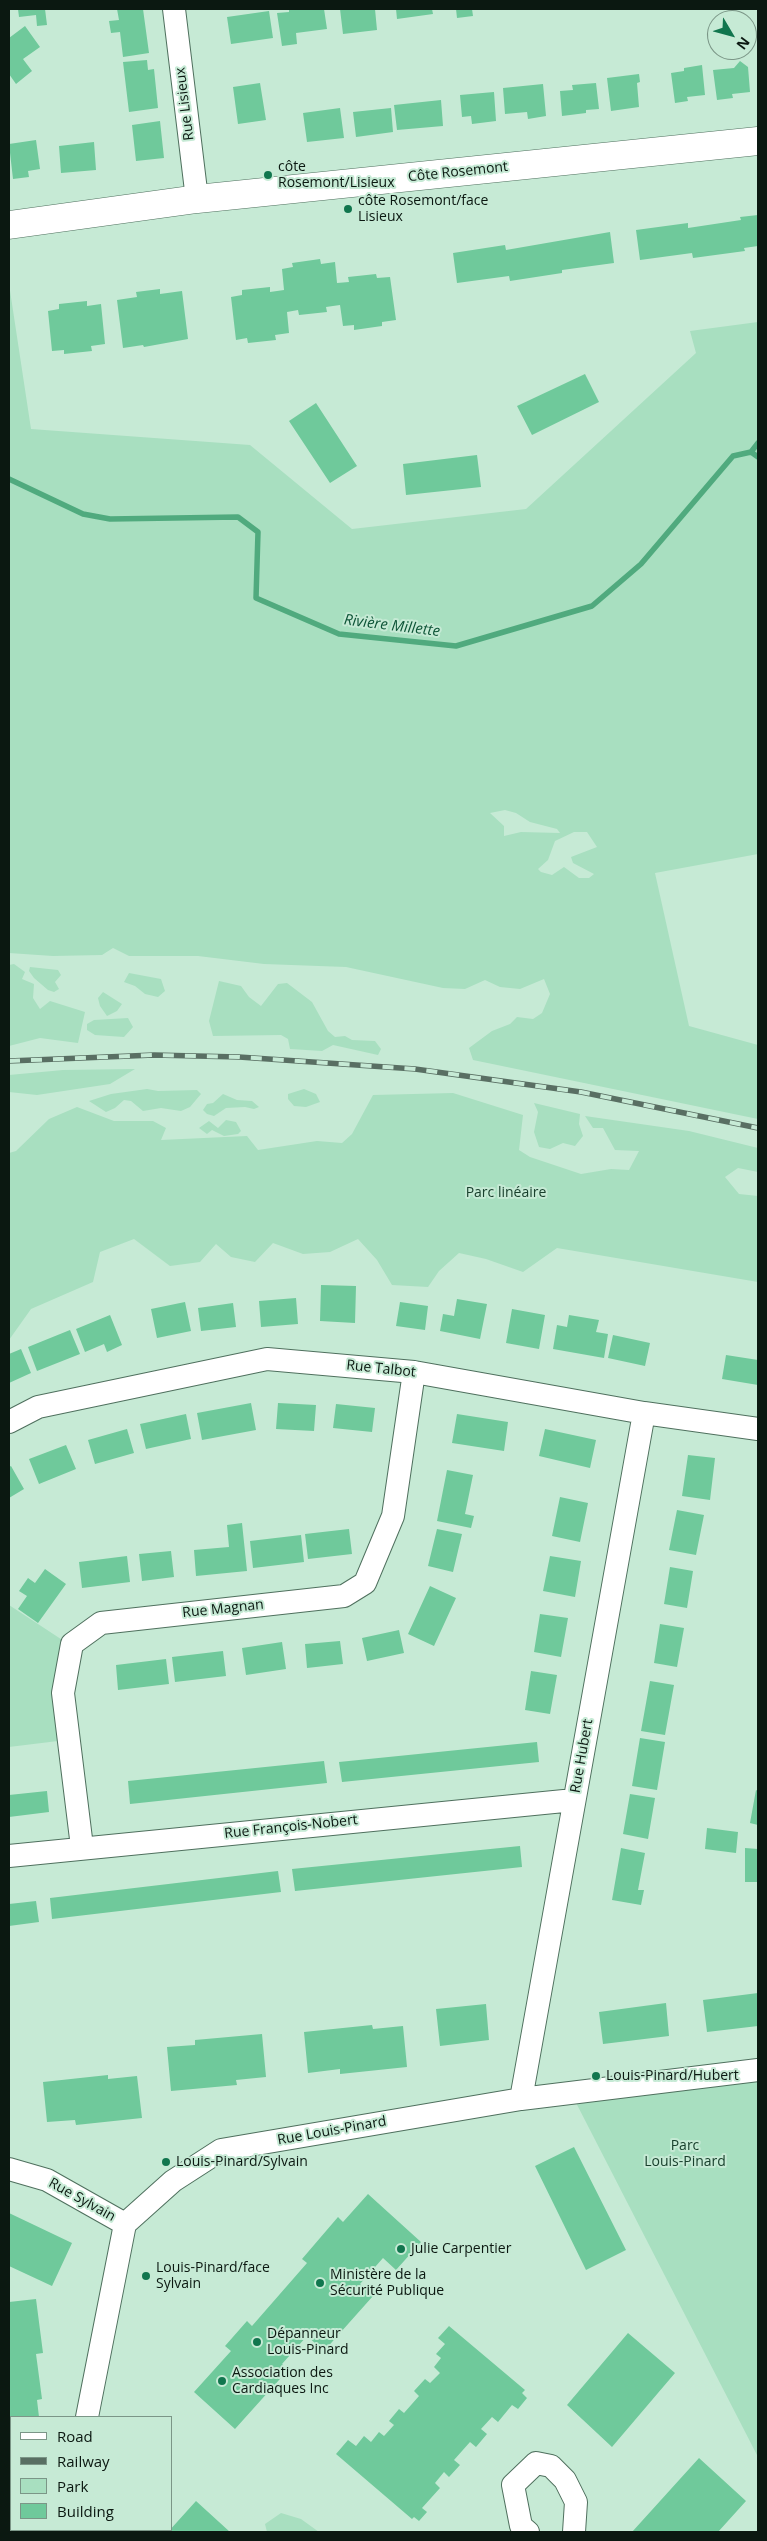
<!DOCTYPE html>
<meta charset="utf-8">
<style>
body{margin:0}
#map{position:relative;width:767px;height:2541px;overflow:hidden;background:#c6ead5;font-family:"Open Sans",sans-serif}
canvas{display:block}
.frame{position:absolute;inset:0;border:10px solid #0b1811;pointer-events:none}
.legend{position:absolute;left:10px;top:2416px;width:162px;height:115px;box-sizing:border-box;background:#c6ead5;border:1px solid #7b9687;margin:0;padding:6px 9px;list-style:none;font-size:15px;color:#0b1811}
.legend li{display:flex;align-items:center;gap:10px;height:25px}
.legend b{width:25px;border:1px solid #7b9687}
.north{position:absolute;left:707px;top:10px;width:50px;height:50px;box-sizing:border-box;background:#c6ead5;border:1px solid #7b9687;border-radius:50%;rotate:127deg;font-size:14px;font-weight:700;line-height:20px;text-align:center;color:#0b1811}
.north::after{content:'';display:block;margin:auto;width:18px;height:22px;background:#11764e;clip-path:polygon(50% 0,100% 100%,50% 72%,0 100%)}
</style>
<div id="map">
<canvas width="767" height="2541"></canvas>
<div class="frame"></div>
<ul class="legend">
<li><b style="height:6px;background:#fff"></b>Road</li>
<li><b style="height:6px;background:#596f63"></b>Railway</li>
<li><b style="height:14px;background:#a8dfc0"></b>Park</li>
<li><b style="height:14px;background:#6fc99b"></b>Building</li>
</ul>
<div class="north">N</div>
</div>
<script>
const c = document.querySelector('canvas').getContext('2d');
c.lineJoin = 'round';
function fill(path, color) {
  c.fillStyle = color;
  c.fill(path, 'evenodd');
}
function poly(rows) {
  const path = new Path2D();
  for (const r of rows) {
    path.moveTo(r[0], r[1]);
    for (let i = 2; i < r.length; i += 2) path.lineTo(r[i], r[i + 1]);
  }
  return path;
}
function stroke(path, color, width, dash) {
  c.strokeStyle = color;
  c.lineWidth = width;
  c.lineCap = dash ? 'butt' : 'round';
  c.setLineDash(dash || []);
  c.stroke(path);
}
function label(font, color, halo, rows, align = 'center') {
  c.font = font + ' "Open Sans",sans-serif';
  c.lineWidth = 4;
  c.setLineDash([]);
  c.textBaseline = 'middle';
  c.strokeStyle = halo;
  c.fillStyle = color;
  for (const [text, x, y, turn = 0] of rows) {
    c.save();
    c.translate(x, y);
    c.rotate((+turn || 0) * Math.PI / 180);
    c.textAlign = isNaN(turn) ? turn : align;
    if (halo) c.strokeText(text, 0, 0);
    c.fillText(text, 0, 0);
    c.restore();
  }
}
fill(poly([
 [9,284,31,429,250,445,352,529,526,509,696,353,690,331,758,322,758,854,655,873,689,1026,758,1045,758,1119,473,1060,469,1048,492,1031,510,1024,517,1017,533,1019,542,1013,550,994,544,979,520,989,500,987,485,980,465,989,443,988,346,967,264,964,198,956,129,956,113,948,102,955,53,956,9,953],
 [505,810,516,813,530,822,557,829,560,833,521,832,504,836,504,826,490,813],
 [574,832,587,832,597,847,571,857,573,863,594,874,589,878,579,878,564,867,552,875,541,872,538,869,548,860,555,841],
 [14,964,25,972,22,979,34,984,33,998,40,1009,50,1001,85,1012,78,1043,40,1038,9,1046,9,965],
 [30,967,58,970,61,975,55,982,59,989,54,992,48,990,34,978,29,971],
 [129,973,161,979,165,991,158,997,145,994,135,986,124,982],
 [219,981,241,986,249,997,261,1006,278,984,287,983,312,1002,328,1031,335,1037,345,1036,352,1040,375,1041,381,1049,378,1055,333,1045,322,1051,290,1049,288,1039,281,1035,213,1036,209,1021],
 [103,992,122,1004,117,1011,107,1016,100,1006,98,998],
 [128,1018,133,1027,124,1037,95,1035,87,1030,87,1024,94,1020],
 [135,1069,110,1084,37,1095,9,1092,9,1075,63,1070],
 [147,1089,158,1091,197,1090,201,1094,190,1107,181,1111,161,1108,143,1111,131,1101,124,1100,115,1108,106,1112,89,1101,111,1094],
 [304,1089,316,1094,320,1102,306,1107,294,1106,288,1099,288,1094],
 [453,1093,523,1115,519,1150,530,1157,581,1174,611,1169,629,1170,639,1151,615,1150,603,1128,593,1128,585,1116,689,1131,758,1148,758,1172,738,1168,725,1177,739,1194,758,1196,758,1282,557,1248,523,1272,486,1259,459,1253,439,1271,428,1287,392,1285,377,1260,358,1239,330,1252,303,1254,273,1243,255,1262,231,1257,216,1244,200,1262,170,1266,134,1239,100,1252,93,1282,31,1309,9,1340,9,1153,16,1151,49,1119,77,1107,114,1121,153,1121,166,1128,161,1140,247,1136,258,1150,317,1141,342,1143,352,1134,373,1095],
 [223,1094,237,1100,252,1101,259,1107,254,1109,245,1107,226,1108,214,1116,207,1114,203,1110,207,1104,213,1103],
 [534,1103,580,1114,579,1124,583,1136,575,1146,563,1143,550,1149,539,1147,534,1132,538,1112],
 [226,1120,236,1122,241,1131,238,1134,224,1136,212,1130,207,1134,199,1128,209,1121,218,1128],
 [9,1605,70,1645,66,1740,9,1747],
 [758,2070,758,2457,571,2093],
 [281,2513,301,2519,319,2532,267,2532,265,2524]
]), '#a8dfc0');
stroke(poly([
 [751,452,758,443],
 [9,479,83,514,110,519,238,517,258,532,256,598,339,634,456,646,592,606,641,564,733,456,751,452,758,457]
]), '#50aa7e', 5.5);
fill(poly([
 [18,9,45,9,47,25,37,26,36,15,19,17],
 [117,9,143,9,149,53,123,57,120,32,111,33,109,21,119,20],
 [289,9,324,9,327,29,296,33,297,44,282,46,277,13,289,12],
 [340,9,375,9,377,30,343,34],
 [396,9,432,9,433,14,397,19],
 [456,9,472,9,473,16,457,18],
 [269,11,273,38,231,44,227,17],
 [25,26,40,47,23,59,32,71,16,84,9,74,9,38],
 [147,60,148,70,154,69,158,108,129,112,123,62],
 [740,61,748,67,750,92,732,94,733,98,717,100,713,70,734,68],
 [702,65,705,95,687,97,688,101,675,103,671,73,684,71,684,68],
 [639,74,640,82,637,83,639,107,611,111,607,78],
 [260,83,266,120,238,124,233,87],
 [596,83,599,109,586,110,586,113,562,116,560,91,573,90,572,85],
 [543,84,546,116,528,119,527,112,505,114,503,88],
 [494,92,496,121,472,124,471,116,462,117,460,95],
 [441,100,443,126,397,130,394,105],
 [340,108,344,138,307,142,303,113],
 [391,108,393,132,356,137,353,112],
 [160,121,164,158,136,161,132,125],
 [36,140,40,169,28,171,29,177,13,179,9,144],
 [94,142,96,170,61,173,59,146],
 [758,215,758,246,744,248,745,251,693,258,692,253,640,260,636,230,688,223,688,228,741,220,740,217],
 [610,232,614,263,562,270,562,273,510,281,509,276,457,283,453,253,505,245,506,250],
 [320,259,321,264,335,262,337,283,349,282,348,277,376,274,377,278,390,277,396,320,382,322,382,326,354,330,354,325,343,326,340,305,326,307,327,312,299,315,298,310,287,312,289,333,275,335,276,340,248,343,247,338,236,340,231,297,242,295,242,290,270,287,270,292,284,290,282,269,293,267,292,263],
 [160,289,160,294,182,291,188,339,144,347,143,345,123,348,117,300,137,297,136,292],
 [87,301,87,306,101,304,105,344,91,346,92,351,64,354,64,350,52,351,48,311,59,309,59,304],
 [585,374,599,402,532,435,517,406],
 [316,403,357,466,330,483,289,421],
 [477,455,481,487,406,495,403,464],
 [321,1285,356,1286,355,1323,320,1321],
 [296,1298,298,1324,261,1327,259,1301],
 [457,1299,487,1304,480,1339,440,1331,443,1314,454,1316],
 [185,1302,191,1331,157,1338,151,1309],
 [400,1302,428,1306,425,1330,396,1326],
 [233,1303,236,1327,201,1331,198,1308],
 [512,1309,545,1315,539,1349,506,1343],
 [110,1315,122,1345,107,1352,104,1344,85,1352,76,1329],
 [569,1315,599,1320,596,1332,608,1334,604,1358,553,1349,557,1325,567,1327],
 [70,1330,80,1354,37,1371,28,1347],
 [613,1335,650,1343,645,1366,608,1358],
 [21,1349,31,1373,9,1383,9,1354],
 [726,1355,758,1360,758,1385,722,1379],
 [251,1403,256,1430,202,1440,197,1413],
 [278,1403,316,1405,314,1431,276,1429],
 [336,1404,375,1408,372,1432,333,1428],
 [186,1414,191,1439,146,1449,140,1424],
 [457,1414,508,1422,504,1451,452,1443],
 [127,1429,134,1453,95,1464,88,1440],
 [545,1429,596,1440,590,1468,539,1456],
 [66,1445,76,1469,39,1484,29,1459],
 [688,1455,715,1458,710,1500,682,1496],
 [11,1466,24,1489,9,1498,9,1467],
 [447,1470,473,1475,465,1514,474,1516,471,1528,437,1521],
 [560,1497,588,1503,580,1542,552,1536],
 [677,1510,704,1515,696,1555,669,1550],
 [242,1523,247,1571,196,1576,194,1550,229,1547,227,1525],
 [349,1529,352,1554,308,1559,305,1534],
 [437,1529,462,1534,453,1572,428,1566],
 [301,1535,304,1562,253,1568,250,1541],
 [171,1551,174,1577,142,1581,139,1554],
 [127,1556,130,1582,82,1588,79,1562],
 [550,1556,581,1561,575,1597,543,1591],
 [670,1567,693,1571,687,1608,664,1604],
 [45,1569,66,1584,38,1623,18,1609,27,1596,19,1591,28,1578,35,1583],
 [430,1586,456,1598,434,1646,408,1634],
 [540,1614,568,1618,561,1657,534,1652],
 [660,1624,684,1628,677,1667,654,1663],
 [399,1630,404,1653,367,1661,362,1638],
 [340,1641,343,1664,307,1668,305,1644],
 [282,1642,286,1669,246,1675,242,1648],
 [223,1651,226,1676,175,1682,172,1657],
 [166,1659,169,1684,118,1690,116,1665],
 [531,1671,557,1675,550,1714,525,1710],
 [650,1681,674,1685,665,1735,641,1731],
 [640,1738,665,1742,657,1790,632,1786],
 [537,1742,539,1762,342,1782,339,1762],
 [324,1761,327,1783,130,1804,128,1781],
 [756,1790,758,1791,758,1825,750,1823],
 [47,1791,49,1812,9,1817,9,1795],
 [630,1794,655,1798,648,1839,623,1834],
 [707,1828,738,1832,736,1853,705,1849],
 [520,1846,522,1867,295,1891,292,1869],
 [621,1848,645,1853,638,1890,644,1890,641,1905,612,1900],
 [745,1848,758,1849,758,1882,745,1882],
 [278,1871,281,1892,52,1919,50,1898],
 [36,1901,39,1922,9,1926,9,1904],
 [758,1993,758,2026,707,2032,703,2000],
 [666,2003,669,2036,603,2044,599,2012],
 [486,2004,489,2040,440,2046,436,2009],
 [372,2025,373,2029,403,2026,407,2067,340,2074,340,2069,308,2073,304,2032],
 [262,2034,266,2077,236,2080,237,2085,171,2091,167,2047,195,2045,195,2040],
 [108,2075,108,2079,137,2076,142,2118,76,2125,75,2120,47,2122,43,2082],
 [574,2147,626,2250,586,2270,535,2166],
 [368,2194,421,2242,396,2270,383,2258,360,2284,373,2296,324,2351,307,2336,282,2364,288,2370,235,2429,194,2392,231,2351,225,2346,247,2321,252,2326,307,2263,302,2259,338,2217,343,2222],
 [9,2213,72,2243,52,2286,9,2266],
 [36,2299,43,2353,36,2354,42,2399,37,2400,39,2417,11,2417,11,2448,9,2448,9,2302],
 [449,2326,525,2390,522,2393,527,2398,518,2409,512,2405,498,2422,492,2417,481,2429,487,2434,476,2447,470,2442,454,2460,460,2465,449,2477,444,2472,435,2483,440,2488,422,2508,427,2512,419,2521,414,2517,412,2519,336,2454,348,2440,356,2446,364,2436,371,2442,379,2432,384,2436,394,2425,389,2421,399,2409,404,2413,419,2396,414,2391,425,2379,430,2383,440,2373,434,2367,441,2358,436,2354,445,2344,438,2338],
 [628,2333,675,2373,612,2447,567,2405],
 [699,2458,746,2501,718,2532,632,2532],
 [196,2501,230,2532,168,2532]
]), '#6fc99b');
const minor = poly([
 [174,9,197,199],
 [9,1422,38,1407,267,1359,414,1372,644,1413,758,1429],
 [82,1847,63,1693,72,1644,101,1623,344,1596,365,1583,393,1516,414,1372],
 [9,1856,574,1800],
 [521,2099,644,1413],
 [9,2169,47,2180,125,2224],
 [87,2417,125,2224,173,2181,221,2150,521,2099,758,2070],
 [65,2532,65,2530],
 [528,2532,521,2526,513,2485,536,2463,551,2466,565,2480,576,2502,574,2532]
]);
const tertiary = poly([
 [9,225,197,199,758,141]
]);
stroke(minor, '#4f705e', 24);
stroke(tertiary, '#4f705e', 29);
stroke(minor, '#fff', 22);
stroke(tertiary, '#fff', 28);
const rail = poly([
 [9,1061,154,1055,239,1057,415,1069,581,1092,758,1128]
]);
stroke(rail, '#596f63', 5.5);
stroke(rail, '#c6ead5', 4, [11]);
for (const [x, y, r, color] of [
 [268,175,5,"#11764e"],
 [348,209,5,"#11764e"],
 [596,2076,5,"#11764e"],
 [166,2162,5,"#11764e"],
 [401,2249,5,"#11764e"],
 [146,2276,5,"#11764e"],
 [320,2283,5,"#11764e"],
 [257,2342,5,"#11764e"],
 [222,2381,5,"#11764e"]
]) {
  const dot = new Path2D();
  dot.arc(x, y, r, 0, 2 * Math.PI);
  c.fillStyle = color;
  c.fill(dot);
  stroke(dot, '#c6ead5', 2);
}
label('14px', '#0b1811', '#c6ead5', [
 ["Rue Lisieux",185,104,-97],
 ["Côte Rosemont",458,172,-6],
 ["Rue Talbot",381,1369,6],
 ["Rue Magnan",223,1609,-6],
 ["Rue Hubert",582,1756,-80],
 ["Rue François-Nobert",291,1827,-6],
 ["Rue Louis-Pinard",332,2131,-10],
 ["Rue Sylvain",82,2200,29]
]);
label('14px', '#0b1811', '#c6ead5', [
 ["côte",278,167],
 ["Rosemont/Lisieux",278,183],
 ["côte Rosemont/face",358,201],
 ["Lisieux",358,217],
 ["Louis-Pinard/Hubert",606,2076],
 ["Louis-Pinard/Sylvain",176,2162],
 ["Julie Carpentier",411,2249],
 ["Louis-Pinard/face",156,2268],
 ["Sylvain",156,2284],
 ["Ministère de la",330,2275],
 ["Sécurité Publique",330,2291],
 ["Dépanneur",267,2334],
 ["Louis-Pinard",267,2350],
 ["Association des",232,2373],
 ["Cardiaques Inc",232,2389]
], 'left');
label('14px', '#19402d', '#c6ead5', [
 ["Parc linéaire",506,1193],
 ["Parc",685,2146],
 ["Louis-Pinard",685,2162]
]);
label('italic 15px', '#0d5437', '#c6ead5', [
 ["Rivière Millette",392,626,7]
]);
</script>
